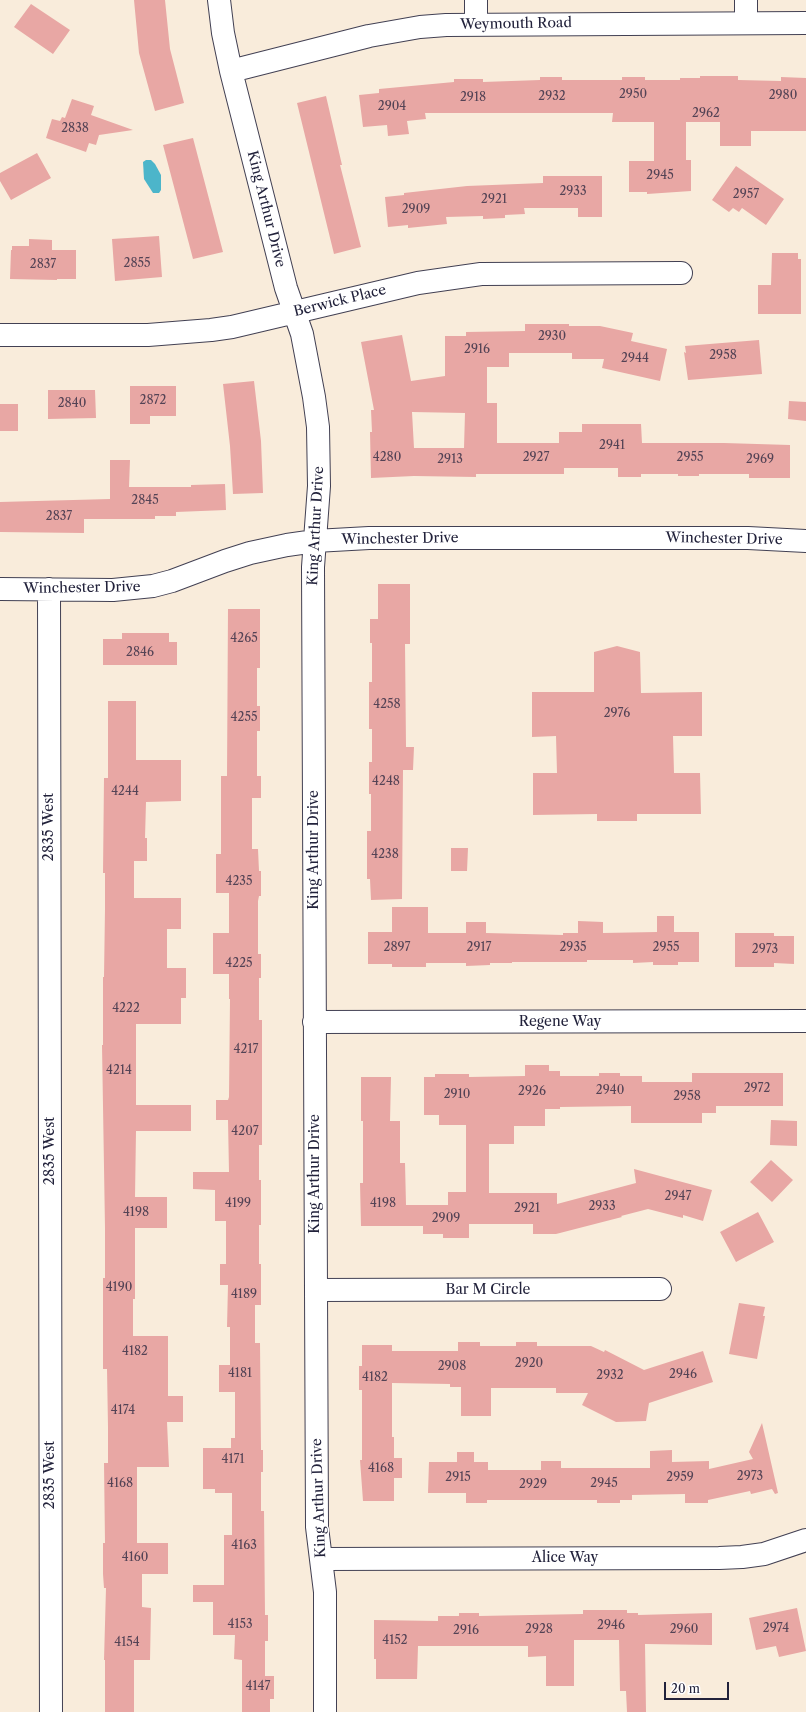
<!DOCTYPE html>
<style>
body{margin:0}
#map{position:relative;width:806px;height:1712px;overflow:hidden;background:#f9ecdb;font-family:"Libre Caslon Text",serif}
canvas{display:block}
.scale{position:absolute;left:664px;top:1682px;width:65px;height:18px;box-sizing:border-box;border:2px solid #22223b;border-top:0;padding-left:5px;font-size:12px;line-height:14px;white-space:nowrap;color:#22223b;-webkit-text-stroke:3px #fff;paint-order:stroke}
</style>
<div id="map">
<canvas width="806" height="1712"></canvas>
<div class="scale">20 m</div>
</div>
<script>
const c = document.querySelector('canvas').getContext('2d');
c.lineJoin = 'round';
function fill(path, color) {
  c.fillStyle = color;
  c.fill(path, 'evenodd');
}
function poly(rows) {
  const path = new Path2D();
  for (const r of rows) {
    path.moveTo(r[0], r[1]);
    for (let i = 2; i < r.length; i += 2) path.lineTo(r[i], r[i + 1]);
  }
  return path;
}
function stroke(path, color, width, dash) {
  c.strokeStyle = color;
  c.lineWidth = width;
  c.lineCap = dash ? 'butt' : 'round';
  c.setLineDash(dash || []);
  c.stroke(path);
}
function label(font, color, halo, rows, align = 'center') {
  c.font = font + ' "Libre Caslon Text",serif';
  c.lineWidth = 3;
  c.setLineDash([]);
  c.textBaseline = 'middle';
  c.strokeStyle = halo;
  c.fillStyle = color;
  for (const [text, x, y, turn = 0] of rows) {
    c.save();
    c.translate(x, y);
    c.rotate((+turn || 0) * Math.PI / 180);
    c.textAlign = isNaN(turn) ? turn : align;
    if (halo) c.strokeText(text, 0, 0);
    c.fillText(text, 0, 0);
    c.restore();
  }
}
fill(poly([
 [146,160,151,160,155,164,161,175,161,190,159,193,153,193,144,179,143,162]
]), '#4cb5ca');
fill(poly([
 [134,0,165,0,170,49,184,103,155,111,139,53],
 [31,4,70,30,53,54,14,27],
 [700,76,738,76,738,80,781,81,781,77,806,78,806,131,751,131,751,146,720,146,720,122,686,122,686,160,691,160,691,191,647,194,647,192,629,192,629,161,654,161,654,122,612,122,613,113,425,113,426,119,407,121,409,134,388,136,387,125,363,127,359,95,379,93,379,89,454,82,454,79,483,79,483,82,540,80,540,77,562,77,562,80,622,80,622,77,645,77,645,80,680,80,680,78,700,78],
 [326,96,342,165,340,165,361,247,334,254,297,103],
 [72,99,94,106,91,115,133,130,99,135,96,145,89,143,86,152,46,138,52,119,60,121,62,117,65,118],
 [193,138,223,252,193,259,163,145],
 [37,153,51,178,11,200,0,181,0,173],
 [736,166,784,199,766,225,742,208,739,212,733,208,729,212,712,200],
 [543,176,602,176,602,217,578,217,578,208,524,208,525,214,505,215,505,218,483,219,483,216,446,217,447,224,408,228,408,225,388,227,385,197,404,195,404,193,467,186,543,183],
 [159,236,162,277,115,281,112,239],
 [29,239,52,240,52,250,76,250,76,279,57,279,57,280,10,279,11,250,12,250,12,246,29,246],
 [772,253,798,253,798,259,801,259,801,314,758,314,758,285,771,285],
 [525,324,569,324,569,326,600,326,633,333,631,341,667,349,660,381,602,368,604,359,572,359,572,353,509,353,509,367,487,367,487,403,497,403,497,443,559,443,559,432,582,432,582,424,641,424,642,443,724,443,790,445,790,478,749,478,749,474,699,474,699,476,678,476,678,474,641,474,641,477,618,477,618,468,564,468,564,474,476,474,476,477,414,476,371,478,370,432,372,432,371,410,374,410,361,342,402,335,411,381,445,376,445,336,466,336,466,332,525,331],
 [412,412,465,413,464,448,414,448],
 [759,340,762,374,688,380,684,352,686,353,685,346],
 [254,381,261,441,263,493,233,494,230,446,223,384],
 [130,386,176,386,176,416,150,416,150,424,130,424],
 [48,390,95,390,96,418,48,419],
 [789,401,806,402,806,421,788,419],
 [0,404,18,404,18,431,0,431],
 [110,460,130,460,129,487,191,487,191,485,225,484,226,510,176,512,176,516,155,516,155,519,84,519,84,533,0,532,0,502,110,499],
 [378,584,410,584,410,644,405,644,406,747,414,747,413,770,403,770,402,899,371,900,370,879,367,879,367,831,371,831,371,794,369,794,369,762,372,762,372,729,369,729,369,682,372,682,372,643,370,643,370,619,378,619],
 [228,609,260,609,260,668,257,668,257,706,260,706,260,731,257,731,257,776,261,776,261,798,252,798,252,849,258,849,259,871,261,871,261,896,259,896,258,901,258,954,261,954,261,978,259,978,259,1020,262,1020,262,1145,259,1145,259,1180,261,1180,261,1225,259,1225,259,1264,261,1264,261,1305,255,1305,255,1343,260,1343,261,1450,263,1450,263,1472,261,1472,261,1511,264,1511,265,1615,268,1615,268,1641,265,1641,265,1676,274,1676,274,1699,270,1699,270,1712,242,1712,242,1660,234,1659,235,1635,213,1635,213,1602,193,1602,193,1585,224,1585,224,1535,232,1535,232,1493,215,1493,215,1489,203,1489,203,1448,231,1448,231,1438,235,1438,235,1392,219,1392,219,1365,230,1365,230,1327,227,1327,228,1285,220,1285,220,1264,226,1264,226,1221,215,1221,215,1190,193,1189,193,1172,229,1172,228,1120,216,1120,216,1100,228,1100,229,1097,230,999,229,999,229,974,213,974,213,933,229,933,229,893,216,893,216,854,221,854,221,776,227,776],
 [122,633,169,633,169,642,177,642,177,665,103,665,103,639,122,639],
 [617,646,640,652,641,693,702,692,702,736,673,736,674,773,700,773,701,814,637,814,637,821,597,821,597,814,533,815,533,773,557,773,556,736,532,737,532,692,594,692,594,652],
 [108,701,136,701,136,760,181,760,181,801,146,802,145,838,147,838,147,861,134,861,134,898,181,898,181,929,167,929,167,968,186,968,186,998,181,998,181,1024,136,1024,136,1105,191,1105,191,1131,136,1131,135,1197,167,1197,167,1228,135,1228,135,1299,133,1299,133,1336,168,1336,168,1396,183,1396,183,1422,167,1422,169,1467,137,1467,137,1543,168,1543,168,1574,142,1574,142,1607,151,1608,150,1660,134,1660,134,1712,105,1712,105,1660,104,1660,106,1588,104,1588,103,1574,103,1543,105,1543,104,1463,108,1463,108,1427,107,1369,103,1369,103,1278,105,1278,105,1228,102,1045,103,1045,103,977,104,977,105,909,105,873,103,873,104,778,108,778],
 [451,848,468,848,467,871,451,871],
 [392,907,428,907,428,933,466,933,466,922,486,922,486,933,563,935,563,933,578,933,578,921,603,922,603,933,657,932,657,916,674,916,674,932,699,932,699,962,678,962,678,965,653,965,653,962,633,963,633,960,587,960,587,962,512,962,512,963,490,963,490,965,466,966,466,963,426,963,426,967,392,967,392,964,368,964,368,932,392,932],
 [735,933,774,933,774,936,794,936,794,964,774,963,774,967,735,967],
 [525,1065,549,1065,549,1071,560,1071,560,1076,599,1076,599,1073,620,1073,620,1076,642,1076,642,1082,692,1082,692,1073,783,1073,783,1106,716,1106,716,1113,702,1113,702,1123,631,1123,631,1106,560,1107,560,1109,545,1109,545,1126,514,1126,514,1144,489,1144,489,1193,557,1193,557,1204,636,1183,634,1169,712,1190,703,1221,683,1215,683,1218,648,1209,621,1216,622,1217,556,1234,533,1234,533,1224,469,1224,469,1238,443,1238,443,1234,423,1234,423,1226,361,1226,360,1183,363,1183,363,1121,361,1121,361,1077,391,1077,390,1121,400,1121,400,1163,405,1163,406,1205,448,1205,448,1192,466,1192,466,1125,439,1125,439,1115,424,1115,424,1077,435,1077,435,1074,469,1074,469,1077,525,1076],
 [771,1120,797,1121,797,1146,770,1145],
 [771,1160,793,1180,772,1202,750,1182],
 [758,1212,774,1242,736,1262,720,1232],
 [739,1303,765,1307,763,1316,765,1316,757,1359,729,1354],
 [458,1342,480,1342,480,1346,516,1346,516,1342,537,1342,537,1346,591,1346,604,1352,605,1350,644,1370,703,1351,713,1382,649,1403,646,1421,616,1422,582,1405,588,1393,556,1393,556,1388,491,1388,491,1416,461,1416,461,1387,450,1387,450,1384,392,1383,392,1437,394,1437,394,1458,402,1458,402,1478,394,1478,394,1501,363,1501,360,1460,362,1460,362,1390,359,1390,359,1366,362,1366,362,1345,392,1345,392,1351,458,1351],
 [762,1423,778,1493,775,1494,772,1489,751,1494,750,1491,708,1500,708,1503,685,1503,685,1494,632,1495,632,1500,620,1500,620,1503,597,1503,597,1500,487,1500,487,1503,466,1503,466,1493,428,1493,429,1462,457,1462,457,1452,474,1452,474,1462,488,1462,488,1470,541,1470,541,1461,561,1461,561,1468,650,1468,650,1451,672,1450,672,1462,709,1461,709,1469,753,1459,749,1452],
 [797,1608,806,1651,779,1657,776,1646,756,1650,749,1618],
 [583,1610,627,1610,627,1613,638,1613,638,1615,712,1613,712,1645,645,1644,646,1712,627,1712,626,1691,620,1691,619,1640,574,1640,574,1686,546,1686,546,1656,528,1657,528,1646,418,1646,417,1679,376,1679,376,1659,374,1659,374,1620,438,1621,438,1616,459,1616,459,1613,479,1613,479,1616,583,1614]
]), '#e8a7a4');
const minor = poly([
 [219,0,223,33,231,71,286,288,302,334,314,397,318,427,319,486,313,567,316,1290,317,1527,325,1592,325,1712],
 [476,0,476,24],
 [746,0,746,23],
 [231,71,369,36,420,27,446,25,806,23],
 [0,335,148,335,211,330,232,327,418,283,481,274,681,273],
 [0,589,113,590,153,586,172,581,225,561,250,553,287,545,315,541,369,538,748,538,806,541],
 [49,589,51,1712],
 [314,1022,806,1021],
 [316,1290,660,1289],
 [321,1559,719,1558,742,1557,764,1554,806,1540]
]);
stroke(minor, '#424053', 24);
stroke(minor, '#fff', 22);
label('12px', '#544355', null, [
 ["2950",633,95],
 ["2980",783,96],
 ["2932",552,97],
 ["2918",473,98],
 ["2904",392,107],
 ["2962",706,114],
 ["2838",75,129],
 ["2945",660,176],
 ["2933",573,192],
 ["2957",746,195],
 ["2921",494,200],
 ["2909",416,210],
 ["2855",137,264],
 ["2837",43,265],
 ["2930",552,337],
 ["2916",477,350],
 ["2958",723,356],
 ["2944",635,359],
 ["2872",153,401],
 ["2840",72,404],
 ["2941",612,446],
 ["4280",387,458],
 ["2927",536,458],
 ["2955",690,458],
 ["2913",450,460],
 ["2969",760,460],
 ["2845",145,501],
 ["2837",59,517],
 ["4265",244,639],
 ["2846",140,653],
 ["4258",387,705],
 ["2976",617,714],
 ["4255",244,718],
 ["4248",386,782],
 ["4244",125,792],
 ["4238",385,855],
 ["4235",239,882],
 ["2897",397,948],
 ["2917",479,948],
 ["2935",573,948],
 ["2955",666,948],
 ["2973",765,950],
 ["4225",239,964],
 ["4222",126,1009],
 ["4217",246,1050],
 ["4214",119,1071],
 ["2972",757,1089],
 ["2940",610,1091],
 ["2926",532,1092],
 ["2910",457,1095],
 ["2958",687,1097],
 ["4207",245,1132],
 ["2947",678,1197],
 ["4199",238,1204],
 ["4198",383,1204],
 ["2933",602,1207],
 ["2921",527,1209],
 ["4198",136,1213],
 ["2909",446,1219],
 ["4190",119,1288],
 ["4189",244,1295],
 ["4182",135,1352],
 ["2920",529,1364],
 ["2908",452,1367],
 ["4181",240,1374],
 ["2946",683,1375],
 ["2932",610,1376],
 ["4182",375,1378],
 ["4174",123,1411],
 ["4171",233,1460],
 ["4168",381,1469],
 ["2973",750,1477],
 ["2915",458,1478],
 ["2959",680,1478],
 ["4168",120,1484],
 ["2945",604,1484],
 ["2929",533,1485],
 ["4163",244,1546],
 ["4160",135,1558],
 ["4153",240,1625],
 ["2946",611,1626],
 ["2974",776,1629],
 ["2928",539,1630],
 ["2960",684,1630],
 ["2916",466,1631],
 ["4152",395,1641],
 ["4154",127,1643],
 ["4147",258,1687]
]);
label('14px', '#22223b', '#fff', [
 ["Weymouth Road",516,24,-1],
 ["King Arthur Drive",266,209,76],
 ["Berwick Place",340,301,-14],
 ["King Arthur Drive",316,526,-87],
 ["Winchester Drive",400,539,-1],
 ["Winchester Drive",724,539,1],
 ["Winchester Drive",82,588,-1],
 ["2835 West",49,827,-90],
 ["King Arthur Drive",314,850,-90],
 ["Regene Way",560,1022],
 ["2835 West",50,1151,-90],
 ["King Arthur Drive",315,1174,-90],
 ["Bar M Circle",488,1290],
 ["2835 West",50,1475,-90],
 ["King Arthur Drive",319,1498,-92],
 ["Alice Way",565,1558]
]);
</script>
